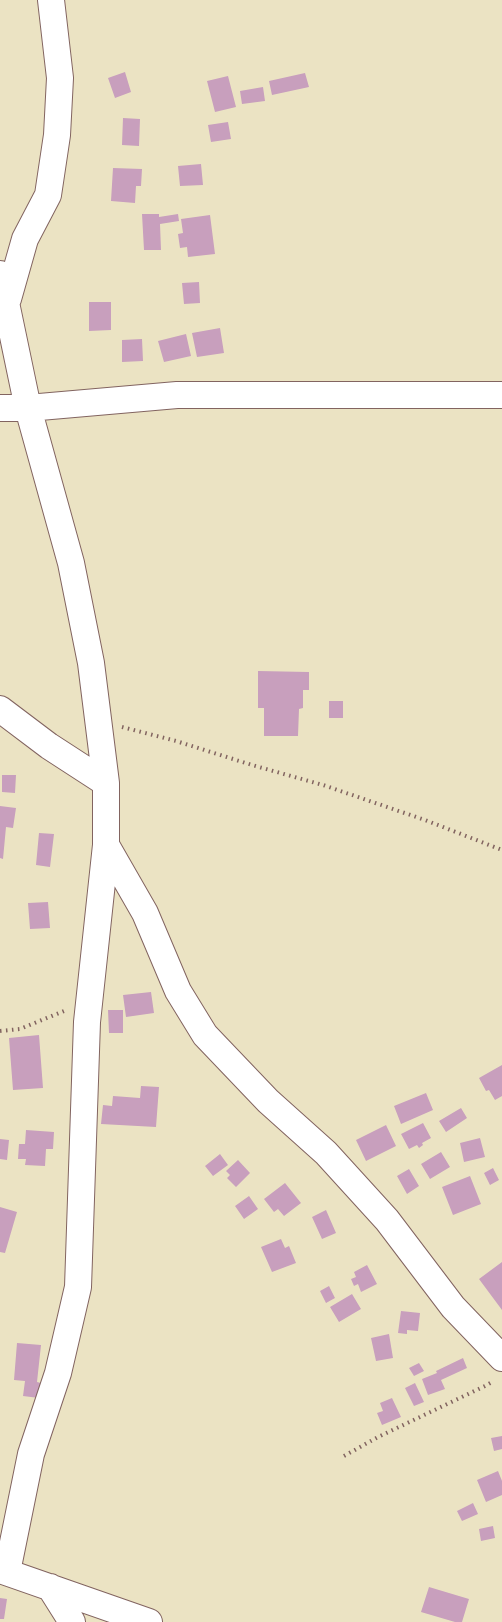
<!DOCTYPE html>
<style>
body{margin:0}
canvas{display:block;background:#ebe3c3}
</style>
<canvas width="502" height="1622"></canvas>
<script>
const c = document.querySelector('canvas').getContext('2d');
c.lineJoin = 'round';
function fill(path, color) {
  c.fillStyle = color;
  c.fill(path, 'evenodd');
}
function poly(rows) {
  const path = new Path2D();
  for (const r of rows) {
    path.moveTo(r[0], r[1]);
    for (let i = 2; i < r.length; i += 2) path.lineTo(r[i], r[i + 1]);
  }
  return path;
}
function stroke(path, color, width, dash) {
  c.strokeStyle = color;
  c.lineWidth = width;
  c.lineCap = dash ? 'butt' : 'round';
  c.setLineDash(dash || []);
  c.stroke(path);
}
fill(poly([
 [125,72,131,92,115,98,108,78],
 [305,73,309,87,272,95,269,81],
 [228,76,236,107,215,112,207,81],
 [263,87,265,101,242,104,240,91],
 [123,118,140,119,139,146,122,145],
 [228,122,231,139,211,142,208,125],
 [201,164,203,185,180,186,178,166],
 [113,168,142,169,141,186,136,186,135,203,111,201],
 [142,214,159,214,159,217,178,214,179,221,160,224,161,250,144,250],
 [210,215,215,254,188,257,187,247,180,248,178,234,183,233,181,219],
 [199,282,200,303,184,304,182,283],
 [89,302,111,302,111,330,89,331],
 [220,328,224,353,197,357,192,333],
 [186,334,191,356,164,362,158,341],
 [142,339,143,361,122,362,122,340],
 [258,671,309,672,309,690,303,690,303,708,299,709,298,736,264,736,264,708,258,708],
 [329,701,343,701,343,718,329,718],
 [2,775,16,775,15,793,2,792],
 [0,806,16,808,13,828,6,827,3,859,0,858],
 [39,833,54,834,50,867,36,865],
 [48,902,50,928,30,929,28,903],
 [151,992,154,1013,126,1017,123,995],
 [108,1010,123,1010,123,1033,109,1033],
 [39,1035,43,1088,13,1090,9,1038],
 [502,1065,502,1096,495,1100,489,1090,486,1091,479,1078],
 [141,1086,159,1087,156,1127,101,1124,103,1105,112,1106,113,1096,140,1098],
 [426,1093,433,1110,401,1124,394,1106],
 [461,1108,467,1118,446,1132,439,1121],
 [423,1123,431,1138,422,1143,423,1145,419,1148,417,1145,409,1149,401,1134],
 [386,1125,396,1146,366,1161,356,1140],
 [26,1130,54,1132,53,1149,46,1149,45,1166,25,1165,26,1159,18,1159,19,1144,25,1144],
 [480,1138,485,1157,464,1162,460,1143],
 [0,1139,9,1140,7,1160,0,1159],
 [441,1152,450,1167,430,1179,421,1164],
 [220,1154,228,1165,213,1176,205,1166],
 [238,1160,250,1173,236,1187,227,1178,230,1175,226,1171],
 [493,1168,499,1180,490,1185,484,1173],
 [409,1169,419,1186,407,1194,397,1176],
 [470,1176,481,1204,453,1215,442,1187],
 [285,1183,301,1203,284,1216,278,1209,274,1212,264,1199],
 [249,1196,258,1209,244,1219,235,1206],
 [0,1207,17,1212,5,1253,0,1252],
 [326,1210,336,1233,322,1239,312,1217],
 [281,1239,285,1248,289,1246,296,1263,272,1272,261,1247],
 [502,1262,502,1310,479,1279],
 [367,1265,377,1284,361,1292,358,1284,354,1286,351,1279,356,1277,354,1272],
 [329,1286,335,1298,326,1303,320,1291],
 [352,1294,361,1309,339,1322,330,1307],
 [401,1311,420,1313,418,1331,407,1330,407,1334,398,1333],
 [389,1334,393,1358,376,1361,371,1338],
 [17,1343,41,1345,37,1382,41,1383,39,1398,23,1396,25,1381,14,1380],
 [463,1358,467,1368,441,1380,445,1389,428,1395,422,1379,437,1373,436,1371],
 [419,1363,424,1371,414,1376,409,1368],
 [415,1383,424,1402,414,1406,405,1388],
 [392,1398,401,1417,382,1425,377,1413,383,1411,380,1403],
 [502,1436,502,1449,494,1451,491,1438],
 [498,1471,502,1481,502,1495,486,1502,477,1480],
 [473,1503,478,1514,462,1521,457,1511],
 [493,1526,495,1538,481,1541,479,1529],
 [429,1587,469,1599,462,1622,455,1622,421,1612],
 [0,1598,7,1599,4,1619,0,1619]
]), '#c89fbd');
const street = poly([
 [0,274,28,408,71,563,91,663,106,783,106,845,87,1022,78,1287,58,1373,31,1454,7,1572],
 [8,299,25,239,48,195,57,135,60,78,51,0],
 [0,408,28,408,177,395,502,395],
 [0,709,49,746,106,783],
 [106,845,145,913,178,991,205,1035,268,1101,326,1153,387,1220,453,1307,502,1358],
 [0,1570,149,1622],
 [50,1587,72,1622]
]);
stroke(street, '#826460', 28);
stroke(poly([
 [122,727,176,741,252,765,323,785,425,820,502,850],
 [0,1031,20,1029,64,1011],
 [344,1456,378,1437,485,1386,494,1381]
]), '#826460', 4, [1.5, 4.5]);
stroke(street, '#fff', 26);
</script>
